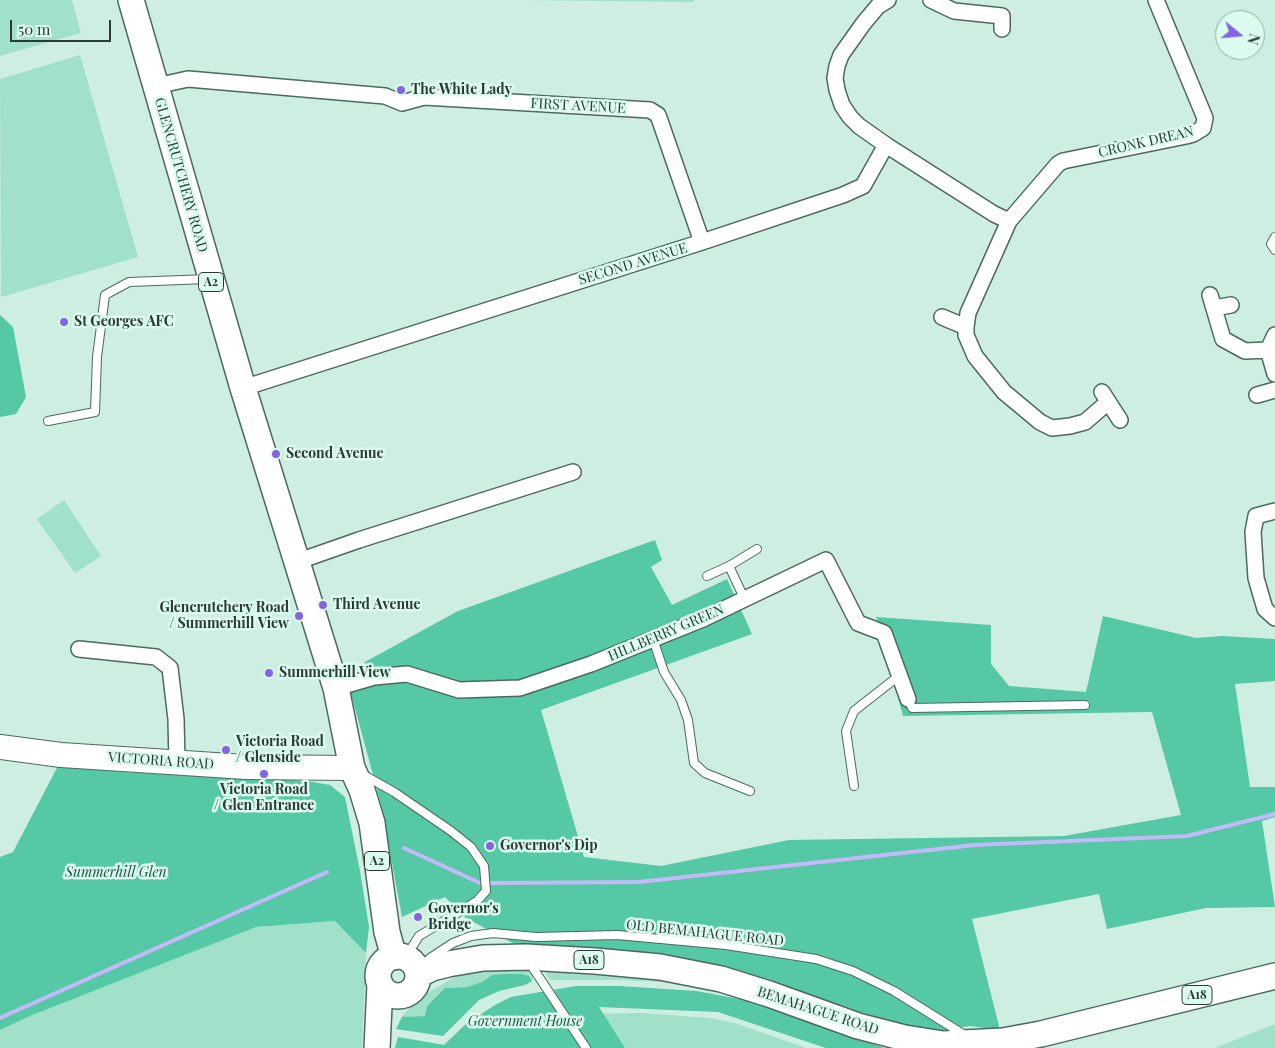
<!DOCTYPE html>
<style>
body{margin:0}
#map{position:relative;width:1275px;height:1048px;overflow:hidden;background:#cdeee1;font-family:"Playfair Display",serif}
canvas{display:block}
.north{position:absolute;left:1215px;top:10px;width:50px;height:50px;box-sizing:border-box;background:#dafbee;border:1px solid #94ada4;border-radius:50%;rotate:107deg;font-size:14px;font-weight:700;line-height:20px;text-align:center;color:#2c3934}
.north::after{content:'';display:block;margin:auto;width:18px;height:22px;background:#8564df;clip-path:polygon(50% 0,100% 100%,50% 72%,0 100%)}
.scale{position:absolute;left:10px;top:20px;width:101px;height:22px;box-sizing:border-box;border:2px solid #2c3934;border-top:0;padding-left:6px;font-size:15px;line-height:18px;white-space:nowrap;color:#2c3934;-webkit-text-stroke:4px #dafbee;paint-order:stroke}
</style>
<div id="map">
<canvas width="1275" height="1048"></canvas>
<div class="north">N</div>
<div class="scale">50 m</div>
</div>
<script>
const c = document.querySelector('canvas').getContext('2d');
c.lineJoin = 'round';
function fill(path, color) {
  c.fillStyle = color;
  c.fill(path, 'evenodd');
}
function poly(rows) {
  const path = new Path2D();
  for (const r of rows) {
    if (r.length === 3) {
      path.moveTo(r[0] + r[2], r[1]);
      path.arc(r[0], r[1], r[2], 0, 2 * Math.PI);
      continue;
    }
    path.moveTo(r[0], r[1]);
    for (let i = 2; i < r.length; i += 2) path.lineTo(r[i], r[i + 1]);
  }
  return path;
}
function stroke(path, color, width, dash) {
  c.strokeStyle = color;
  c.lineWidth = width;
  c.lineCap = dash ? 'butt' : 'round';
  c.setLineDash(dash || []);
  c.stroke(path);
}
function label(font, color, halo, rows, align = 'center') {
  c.font = font + ' "Playfair Display",serif';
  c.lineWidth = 5;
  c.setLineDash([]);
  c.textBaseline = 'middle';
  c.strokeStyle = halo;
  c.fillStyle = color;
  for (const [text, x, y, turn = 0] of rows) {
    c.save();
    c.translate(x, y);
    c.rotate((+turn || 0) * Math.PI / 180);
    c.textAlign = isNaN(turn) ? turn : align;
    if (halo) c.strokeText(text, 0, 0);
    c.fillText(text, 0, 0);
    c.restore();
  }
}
fill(poly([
 [0,0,72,0,81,33,0,56],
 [528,0,694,0,694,2],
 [80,55,138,257,1,297,0,79],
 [64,500,101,556,75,573,37,519],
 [335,921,366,953,362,1048,0,1048,0,1030,30,1016,256,927],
 [522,966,531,971,534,976,532,981,529,976,492,975,482,982,467,987,445,988,427,1006,425,1016,402,1017,410,1006,422,996,451,979,473,971],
 [547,970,621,971,682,983,621,980,550,980,546,974],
 [511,997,571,1014,643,1013,709,1018,735,1023,806,1048,395,1048,398,1037,444,1045,466,1024,495,1005],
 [1275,1024,1275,1048,1215,1048]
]), '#a1e0c9');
fill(poly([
 [0,315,13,327,26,397,16,414,0,417],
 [655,540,662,560,651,567,672,605,727,579,752,634,541,710,584,857,661,866,789,840,1064,836,1181,815,1152,712,903,716,876,617,991,625,991,664,1009,686,1086,692,1103,616,1196,638,1222,636,1275,639,1275,681,1235,684,1250,787,1275,787,1275,817,1262,821,1275,907,1206,908,1107,929,1099,894,972,919,1000,1030,970,1026,932,1032,890,1022,748,974,701,965,522,948,466,918,445,897,402,917,382,808,350,690,365,662,458,611],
 [59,764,122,772,307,781,330,785,345,797,360,871,369,927,366,953,335,921,256,927,30,1016,0,1030,0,857,13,852],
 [507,974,522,974,529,976,532,981,525,985,499,991,479,1000,443,1036,396,1029,402,1017,425,1016,427,1006,445,988,467,987,482,982,492,975],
 [576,986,620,986,696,991,745,1000,884,1048,826,1048,718,1012,599,1007,625,1048,395,1048,398,1037,444,1045,466,1024,495,1005,511,997]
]), '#55c8a5');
stroke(poly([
 [404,848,480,883],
 [490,883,639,882,975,845,1187,836,1275,814],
 [0,1018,327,872]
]), '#c5b9fb', 4);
const service = poly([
 [1275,237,1271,244,1275,250],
 [48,421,95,412,97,357,105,295,129,282,208,279],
 [729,566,757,549],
 [707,576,729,566,745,600],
 [653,639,664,672,681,700,688,720,694,763,705,773,750,791],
 [908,699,912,708,1085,705],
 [362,774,394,792,451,831,471,847,484,866,486,891,477,901,419,936,405,958],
 [854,786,846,731,854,711,900,675],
 [430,958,453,943,471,936,493,933,536,937,617,935,726,945,816,959,853,971,894,991,966,1036],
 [529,962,586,1048]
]);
const minor = poly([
 [888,0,878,6,863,24,841,55,837,66,835,78,837,90,842,105,850,117,859,126,886,145,994,214,1009,221],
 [931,0,954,11,1002,16,1002,29],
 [156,86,188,79,385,96,402,103,424,97,650,110,658,115,702,242],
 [1210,295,1223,339,1245,351,1268,350,1275,335],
 [1214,308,1231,305],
 [942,317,966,327],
 [1268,350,1275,374],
 [243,388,702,242,843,195,863,186,886,145],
 [1102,392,1120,420],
 [1257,395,1275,390],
 [1108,402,1085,422,1070,426,1052,428,1040,422,1004,392,975,356,966,335,966,327,968,313,1009,221,1058,164,1063,161,1186,136,1193,134,1203,128,1205,118,1156,0],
 [1275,511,1256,516,1253,532,1256,578,1265,609,1275,618],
 [296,562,359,540,573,472],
 [79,649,156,657,170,668,176,719,177,762],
 [336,688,374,677,407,674,459,690,520,688,591,664,703,619,826,560,858,623,884,633,908,699]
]);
const primary = poly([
 [0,747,61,755,246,767,352,768]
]);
const trunk = poly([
 [131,0,243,388,336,688,352,768,362,790,372,823,387,932,394,957],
 [398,976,20],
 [418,975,432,968,448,964,483,958,526,957,595,961,660,967,721,979,769,994,858,1026,905,1038,943,1044,1003,1041,1041,1034,1275,976],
 [377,1048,380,984]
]);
stroke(service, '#4c695f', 10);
stroke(minor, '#4c695f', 18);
stroke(primary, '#4c695f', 26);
stroke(trunk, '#4c695f', 28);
stroke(service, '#fff', 8);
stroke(minor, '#fff', 15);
stroke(primary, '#fff', 24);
stroke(trunk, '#fff', 25);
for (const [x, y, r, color] of [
 [401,90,5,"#8564df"],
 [64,322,5,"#8564df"],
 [276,454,5,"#8564df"],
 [323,605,5,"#8564df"],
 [299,616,5,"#8564df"],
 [269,673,5,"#8564df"],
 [226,750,5,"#8564df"],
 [264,774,5,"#8564df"],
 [490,846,5,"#8564df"],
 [418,917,5,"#8564df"]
]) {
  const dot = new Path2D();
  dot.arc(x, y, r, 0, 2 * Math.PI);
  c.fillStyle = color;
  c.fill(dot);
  stroke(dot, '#dafbee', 2);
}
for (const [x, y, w] of [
 [211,282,25],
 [377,861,25],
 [589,960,30],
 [1197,995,30]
]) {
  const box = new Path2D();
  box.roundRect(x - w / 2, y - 9.5, w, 19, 4);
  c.fillStyle = '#dafbee';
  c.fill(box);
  stroke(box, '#2c3934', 1);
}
label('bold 12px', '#2c3934', null, [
 ["A2",211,282],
 ["A2",377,861],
 ["A18",589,960],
 ["A18",1197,995]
]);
label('bold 14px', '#2c3934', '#dafbee', [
 ["The White Lady",411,90],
 ["St Georges AFC",74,322],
 ["Second Avenue",286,454],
 ["Third Avenue",333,605],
 ["Glencrutchery Road",289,608,"right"],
 ["/ Summerhill View",289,624,"right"],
 ["Summerhill View",279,673],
 ["Victoria Road",236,742],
 ["/ Glenside",236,758],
 ["Victoria Road",264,790,"center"],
 ["/ Glen Entrance",264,806,"center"],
 ["Governor's Dip",500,846],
 ["Governor's",428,909],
 ["Bridge",428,925]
], 'left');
label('14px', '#2c3934', '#dafbee', [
 ["FIRST AVENUE",578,106,3],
 ["CRONK DREAN",1146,142,-13],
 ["GLENCRUTCHERY ROAD",181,175,74],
 ["SECOND AVENUE",633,264,-17],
 ["HILLBERRY GREEN",666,633,-23],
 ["VICTORIA ROAD",161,761,4],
 ["OLD BEMAHAGUE ROAD",705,933,6],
 ["BEMAHAGUE ROAD",818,1011,18]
]);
label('italic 14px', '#1f5041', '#dafbee', [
 ["Summerhill Glen",116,873],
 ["Government House",525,1022]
]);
</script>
